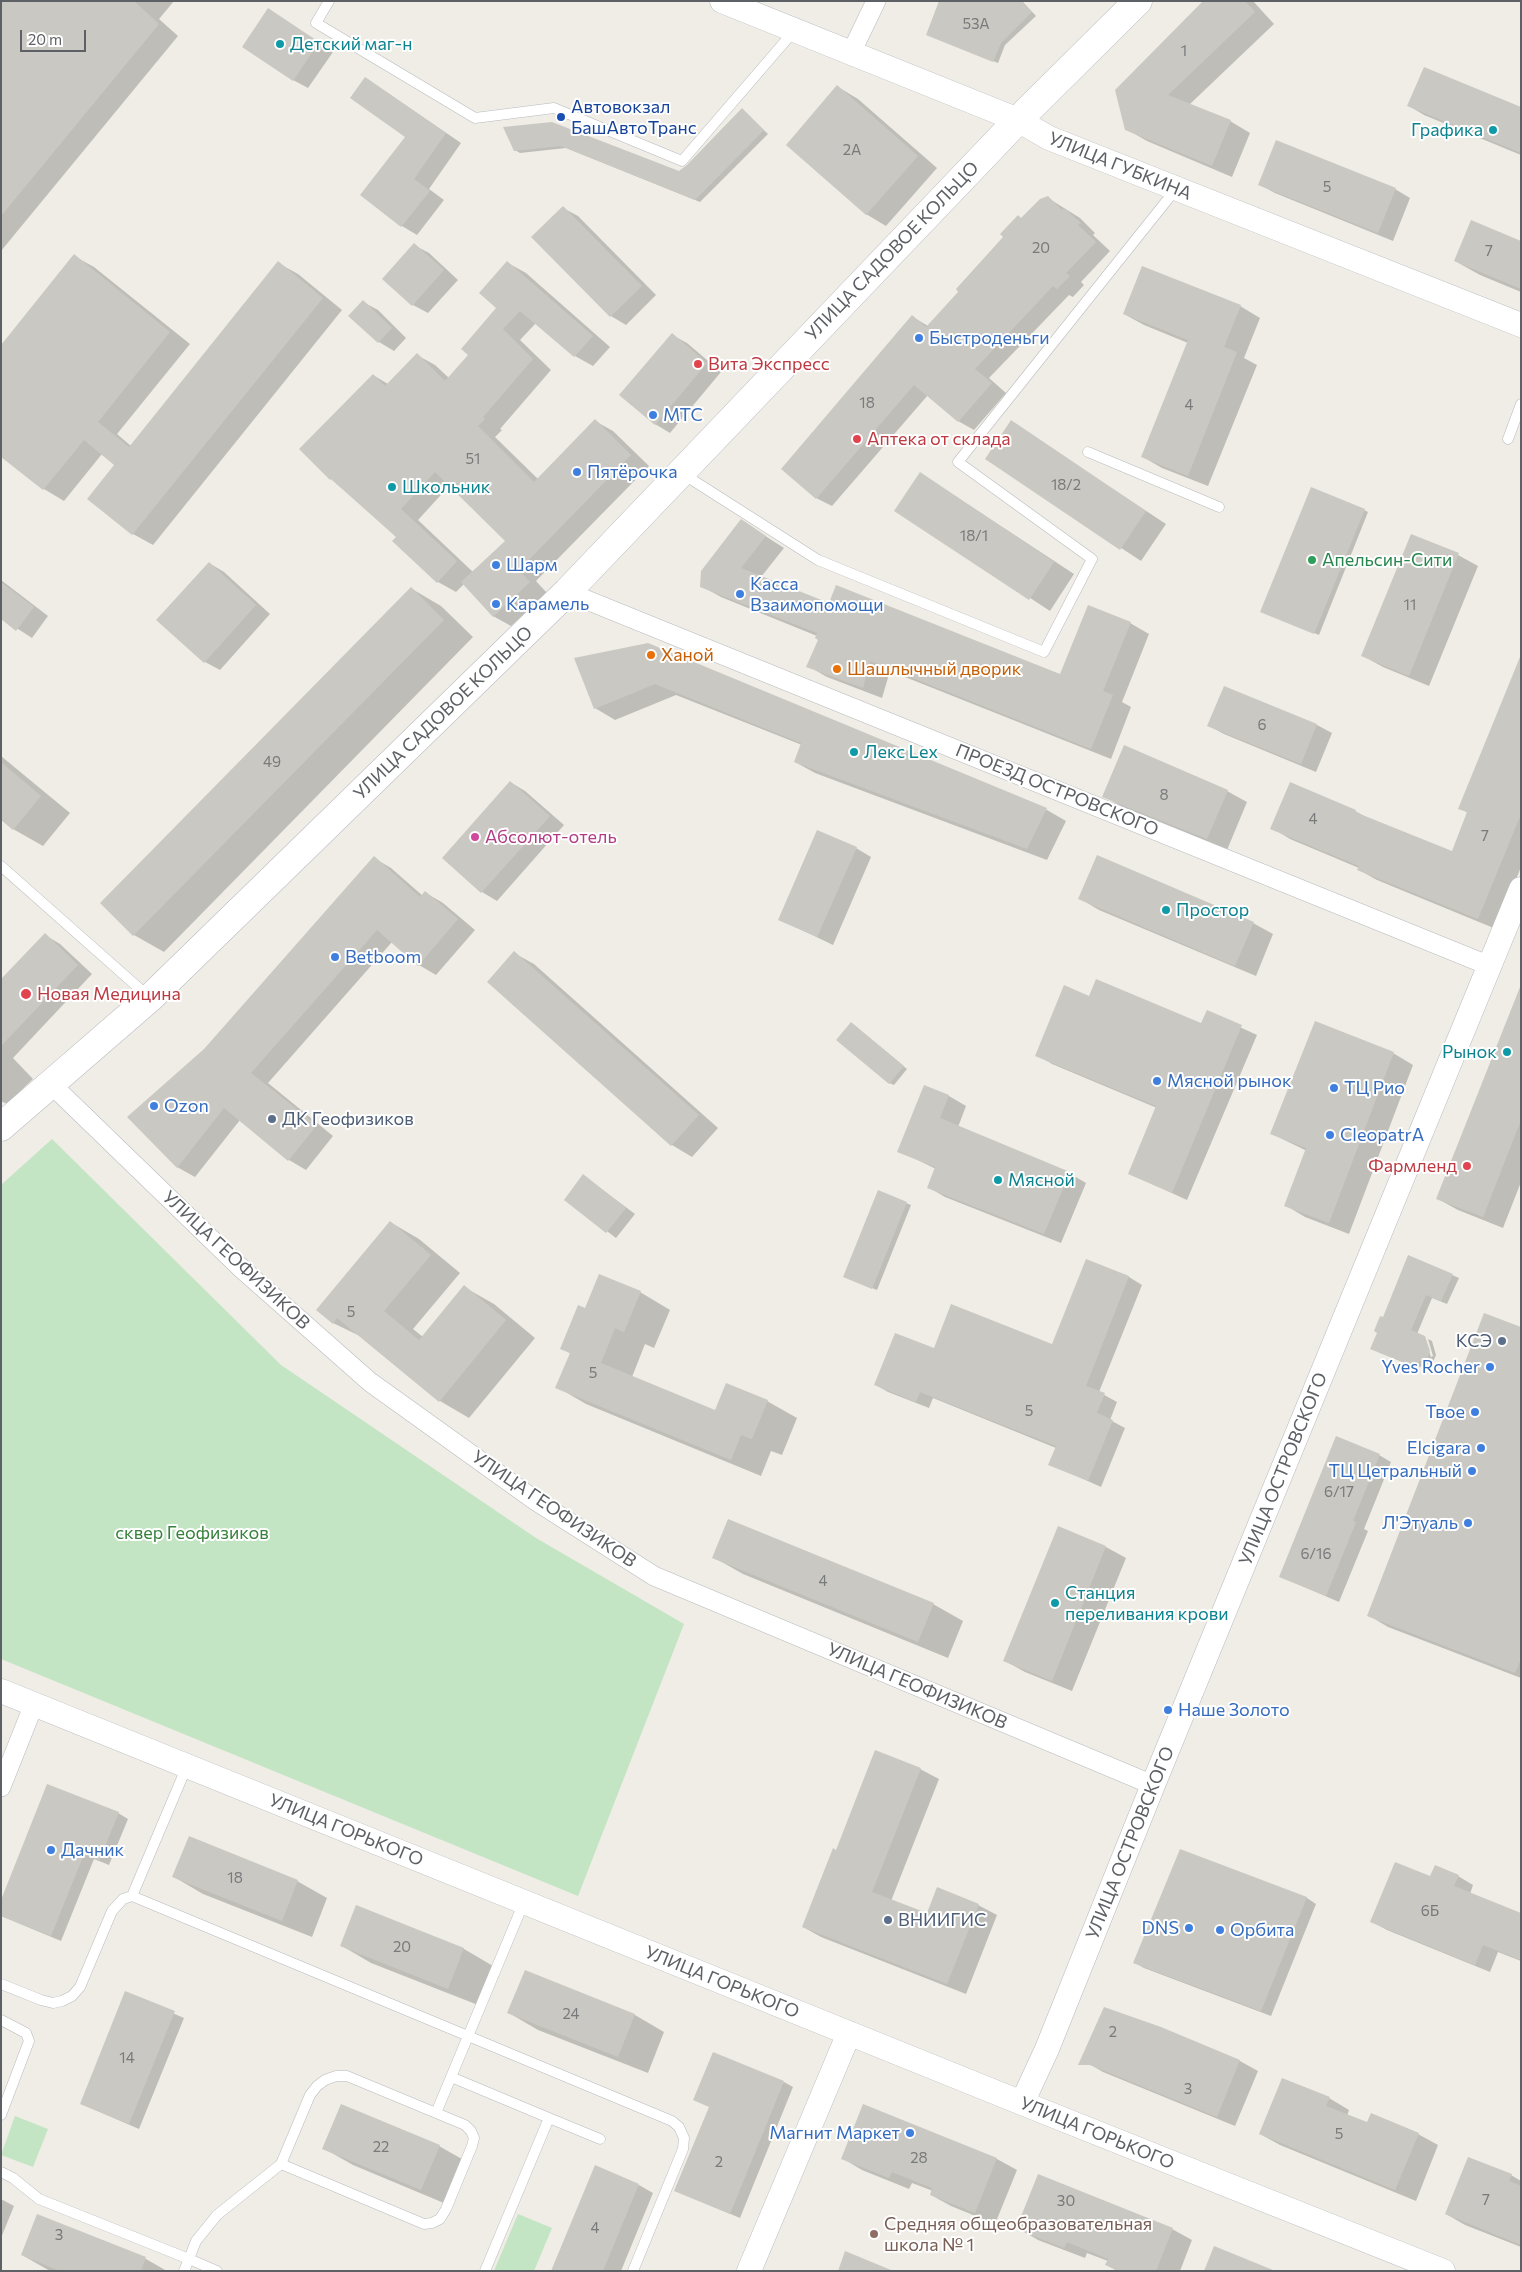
<!DOCTYPE html>
<meta charset="utf-8">
<style>
body{margin:0}
#map{position:relative;width:1522px;height:2272px;overflow:hidden;background:#efede5;font-family:Commissioner,sans-serif}
canvas{display:block}
.frame{position:absolute;inset:0;border:2px solid #5d6065;pointer-events:none}
.scale{position:absolute;left:20px;top:30px;width:66px;height:22px;box-sizing:border-box;border:2px solid #5d6065;border-top:0;padding-left:6px;font-size:15px;line-height:18px;white-space:nowrap;color:#5d6065;-webkit-text-stroke:4px #fff;paint-order:stroke}
</style>
<div id="map">
<canvas width="1522" height="2272"></canvas>
<div class="frame"></div>
<div class="scale">20 m</div>
</div>
<script>
const c = document.querySelector('canvas').getContext('2d');
c.lineJoin = 'round';
function fill(path, color) {
  c.fillStyle = color;
  c.fill(path, 'evenodd');
}
function poly(rows) {
  const path = new Path2D();
  for (const r of rows) {
    path.moveTo(r[0], r[1]);
    for (let i = 2; i < r.length; i += 2) path.lineTo(r[i], r[i + 1]);
  }
  return path;
}
function stroke(path, color, width, dash) {
  c.strokeStyle = color;
  c.lineWidth = width;
  c.lineCap = dash ? 'butt' : 'round';
  c.setLineDash(dash || []);
  c.stroke(path);
}
function label(font, color, halo, rows, align = 'center') {
  c.font = font + ' Commissioner,sans-serif';
  c.lineWidth = 4;
  c.setLineDash([]);
  c.textBaseline = 'middle';
  c.strokeStyle = halo;
  c.fillStyle = color;
  for (const [text, x, y, turn = 0] of rows) {
    c.save();
    c.translate(x, y);
    c.rotate((+turn || 0) * Math.PI / 180);
    c.textAlign = isNaN(turn) ? turn : align;
    if (halo) c.strokeText(text, 0, 0);
    c.fillText(text, 0, 0);
    c.restore();
  }
}
fill(poly([
 [52,1139,281,1365,536,1538,684,1624,578,1896,1,1659,1,1185],
 [15,2116,48,2129,33,2167,1,2155],
 [518,2214,552,2228,534,2271,494,2271]
]), '#c3e5c4');
fill(poly([
 [1,1,174,1,159,19,178,36,1,251],
 [941,1,1022,1,1036,16,1005,45,998,63,932,37],
 [1205,1,1253,1,1274,24,1189,105,1230,121,1250,133,1232,177,1147,141,1126,129],
 [269,10,333,52,308,88,293,80],
 [366,78,461,143,429,189,444,200,417,235,402,226,362,195,407,137],
 [838,87,858,99,937,168,886,226,866,214],
 [1409,106,1521,108,1521,155,1424,115],
 [742,110,768,134,700,202,566,148,520,153,515,150,505,128,679,172,688,166],
 [1260,185,1395,189,1410,198,1393,241,1275,193],
 [1048,198,1080,218,1095,233,1093,235,1110,251,1081,282,1084,285,1073,297,1069,295,989,378,1006,393,974,430,958,421,928,395,832,506,816,498,913,317,928,326,960,292,1022,219],
 [563,208,578,216,656,295,626,325,611,316,533,237],
 [1521,242,1521,292,1480,275,1455,261],
 [414,245,429,253,458,280,428,313,413,305],
 [74,256,94,267,190,344,117,434,131,446,278,263,298,274,342,310,153,545,133,534,89,498,116,465,102,454,64,501,44,489,1,455],
 [508,263,526,273,610,347,593,366,575,356,536,323,520,340,551,370,500,429,502,430,495,437,538,479,595,421,613,431,649,466,536,581,547,593,511,626,493,616,464,584,456,592,438,582,398,537,331,479,300,449,373,375,388,384,417,355,435,365,449,378,469,355,498,308],
 [450,485,506,541,473,572,418,520],
 [363,302,378,310,406,338,394,351,379,342,350,316],
 [1240,306,1260,318,1244,358,1257,365,1208,486,1162,468,1143,457,1188,343,1144,325,1124,314],
 [672,335,687,343,721,372,670,433,655,424],
 [1011,422,1166,524,1141,561,986,459],
 [940,486,1074,574,1050,611,896,510],
 [1364,510,1368,512,1319,635,1266,614],
 [742,521,784,548,761,577,830,604,1061,676,1130,623,1149,634,1122,702,1131,707,1111,759,890,671,882,698,827,677,808,666,819,640,817,636,721,597,701,586],
 [1458,555,1478,566,1429,686,1383,667,1363,656],
 [209,563,224,572,270,614,220,670,205,662],
 [1,580,48,616,32,638,1,618],
 [412,589,441,606,473,637,164,952,134,935,102,903],
 [648,645,1047,810,1066,821,1047,860,815,773,795,762,802,745,676,695,615,720,595,708],
 [1515,674,1521,676,1521,867,1496,929,1377,880,1359,870,1359,868,1290,839,1272,828,1355,811,1368,818,1452,852,1468,813,1460,808],
 [1225,687,1317,725,1332,733,1316,772,1224,734,1209,726],
 [1,756,70,813,43,846,13,829,1,819],
 [510,782,525,791,564,825,497,901,482,892,443,858],
 [1227,791,1247,802,1227,850,1124,808,1104,796],
 [856,848,871,857,833,945,779,919],
 [374,858,391,868,423,896,426,893,443,903,475,930,436,975,419,965,392,942,268,1083,333,1136,306,1170,289,1160,240,1120,195,1177,177,1167,205,1050],
 [1079,898,1253,923,1273,934,1256,976,1099,910],
 [45,935,60,944,92,974,13,1058,33,1079,7,1104,1,1101,1,981],
 [514,953,534,964,718,1128,692,1157,672,1145,489,982],
 [1521,987,1521,1182,1503,1228,1458,1210,1438,1199],
 [1090,998,1202,1024,1207,1012,1257,1035,1187,1200,1130,1174,1157,1108,1052,1064,1037,1055],
 [856,1027,907,1069,894,1085,889,1083],
 [1393,1053,1413,1065,1349,1234,1305,1217,1285,1205,1307,1151,1272,1134],
 [925,1087,949,1096,966,1106,958,1127,1069,1173,1086,1183,1061,1243,945,1197,928,1187,936,1169,899,1151],
 [584,1176,635,1214,616,1238,565,1199],
 [906,1203,911,1205,877,1290,849,1279],
 [390,1222,419,1239,460,1273,413,1329,423,1337,464,1287,494,1304,535,1338,469,1418,440,1401,364,1338,333,1323],
 [1087,1261,1129,1277,1142,1285,1099,1392,1117,1402,1110,1420,1125,1428,1101,1487,1050,1464,1056,1448,933,1398,929,1408,888,1392,876,1385,934,1350,1053,1346],
 [1452,1275,1459,1278,1447,1304,1432,1298,1417,1334,1424,1337,1431,1357,1433,1356,1428,1339,1432,1341,1436,1355,1433,1362,1417,1368,1378,1352,1383,1319],
 [640,1292,670,1310,654,1348,645,1344,632,1377,716,1412,767,1401,797,1418,782,1455,771,1451,761,1476,586,1404,557,1387,571,1354,562,1348,586,1310],
 [1521,1328,1521,1678,1388,1627,1368,1615],
 [1379,1455,1391,1462,1364,1529,1368,1531,1339,1602,1281,1577],
 [1058,1528,1106,1547,1126,1558,1072,1691,1025,1672,1005,1661],
 [713,1557,933,1604,963,1621,948,1658,743,1574],
 [920,1769,939,1779,891,1901,928,1915,978,1905,997,1915,966,1994,821,1937,803,1927,837,1851],
 [118,1813,128,1819,109,1865,94,1859,61,1941,1,1916],
 [1180,1851,1307,1898,1316,1904,1271,2016,1144,1968,1135,1963],
 [1458,1876,1473,1885,1470,1894,1521,1914,1521,1961,1498,1952,1490,1972,1387,1930,1372,1922,1431,1878],
 [174,1877,297,1881,327,1898,312,1937,203,1894],
 [357,1907,464,1949,493,1966,478,2005,371,1963,342,1946],
 [525,1972,635,2015,664,2032,648,2073,538,2030,509,2013],
 [126,1993,184,2018,139,2129,81,2104],
 [1161,2028,1240,2061,1258,2071,1235,2126,1103,2072,1084,2061],
 [784,2082,793,2087,740,2218,676,2191],
 [1329,2098,1349,2110,1347,2116,1367,2124,1418,2134,1438,2145,1416,2201,1280,2145,1260,2134],
 [864,2106,997,2159,1017,2170,995,2224,951,2206,931,2195,933,2191,912,2183,909,2189,862,2170,842,2158],
 [439,2146,469,2163,451,2206,353,2165,323,2148],
 [1511,2175,1521,2181,1521,2247,1465,2225,1446,2214],
 [639,2185,653,2193,621,2271,552,2271],
 [1,2199,14,2206,1,2238],
 [38,2216,146,2259,167,2271,50,2271,22,2255],
 [1018,2228,1172,2229,1192,2240,1180,2271,1117,2271,1107,2265,1108,2261,1087,2253,1085,2258,1038,2240]
]), '#0003');
fill(poly([
 [1,1,134,1,159,24,1,216],
 [939,1,1021,1,1032,12,1001,43,993,62,926,35],
 [1203,1,1245,1,1255,12,1168,95,1231,120,1212,166,1125,130,1115,90],
 [268,8,319,42,293,81,242,47],
 [1424,67,1521,107,1521,153,1407,106],
 [365,77,446,133,414,179,430,191,401,227,360,195,405,137,350,98],
 [837,85,918,156,866,215,786,145],
 [742,108,764,130,695,200,561,146,514,151,503,127,552,122,679,171,687,165],
 [1276,140,1396,188,1378,233,1258,185],
 [1048,196,1062,210,1064,208,1081,223,1078,225,1096,242,1066,273,1070,276,1057,289,1053,286,975,369,992,383,958,422,914,385,816,499,781,469,912,315,926,327,958,292,956,289,1003,237,1000,234,1018,215,1021,218,1040,199],
 [563,206,642,286,610,317,531,237],
 [1471,220,1521,241,1521,289,1454,261],
 [414,243,444,270,412,306,382,279],
 [74,254,170,332,98,422,129,447,278,261,323,298,132,535,87,499,114,465,84,440,43,490,1,457,1,345],
 [507,261,593,336,574,357,520,311,503,329,533,359,483,417,485,419,478,426,534,482,595,419,631,455,519,570,530,582,493,617,461,582,505,541,435,472,401,509,457,561,437,583,392,541,396,537,331,479,330,480,299,449,373,374,385,386,417,353,445,381,468,355,461,349,496,308,479,293],
 [1142,266,1241,305,1224,347,1237,352,1188,476,1141,457,1188,340,1123,314],
 [363,300,392,328,378,343,348,316],
 [672,333,707,363,655,425,619,395],
 [1011,420,1146,511,1120,550,985,459],
 [920,472,1054,562,1029,600,894,511],
 [1311,487,1365,509,1314,634,1260,612],
 [741,519,766,536,741,568,829,603,836,585,1060,674,1088,605,1131,622,1103,691,1113,695,1091,749,870,661,863,688,806,667,818,640,815,638,817,633,700,587,701,571],
 [1411,534,1459,553,1409,676,1361,656],
 [209,562,256,605,204,663,156,620],
 [1,582,34,607,16,631,1,619],
 [411,587,444,620,133,936,100,903],
 [648,643,1047,808,1027,849,794,762,801,743,655,684,594,709,574,658],
 [1520,657,1521,814,1478,919,1357,870,1359,866,1270,829,1290,782,1356,810,1355,812,1452,851,1467,812,1458,809],
 [1224,686,1317,724,1301,764,1207,726],
 [1124,745,1228,790,1207,839,1102,797],
 [1,762,41,796,13,830,1,820],
 [510,781,550,816,481,893,442,858],
 [817,830,857,847,817,937,778,920],
 [1097,855,1254,922,1235,966,1078,899],
 [374,856,420,897,425,891,458,919,418,966,377,930,251,1073,317,1125,288,1161,224,1108,177,1168,127,1117,204,1049],
 [45,933,78,965,1,1046,1,979],
 [514,951,699,1115,671,1146,487,982],
 [1096,979,1201,1023,1207,1010,1242,1025,1172,1193,1128,1174,1156,1106,1035,1056,1064,985,1089,996],
 [1520,987,1521,1120,1483,1217,1436,1199],
 [1315,1021,1394,1052,1329,1223,1284,1206,1306,1148,1270,1134],
 [851,1022,904,1066,889,1084,836,1040],
 [924,1085,949,1095,940,1118,1070,1172,1044,1234,927,1188,935,1167,897,1152],
 [583,1174,626,1208,606,1233,564,1200],
 [878,1190,907,1202,872,1289,843,1277],
 [390,1221,431,1255,384,1311,419,1340,464,1285,506,1320,439,1402,337,1318,333,1324,316,1310],
 [1408,1255,1453,1274,1441,1301,1426,1295,1411,1330,1425,1336,1430,1351,1427,1359,1410,1365,1370,1349,1377,1333,1374,1331,1380,1316,1383,1317],
 [1086,1259,1129,1276,1086,1386,1105,1393,1097,1413,1113,1420,1088,1481,1048,1465,1056,1446,920,1392,916,1402,874,1385,895,1333,934,1348,951,1304,1052,1344],
 [599,1274,641,1291,624,1332,615,1328,601,1363,715,1410,726,1383,768,1400,752,1439,741,1435,731,1460,555,1388,570,1353,560,1349,578,1305,585,1308],
 [1484,1313,1521,1327,1521,1659,1515,1673,1367,1616],
 [1336,1436,1380,1454,1353,1521,1356,1522,1326,1596,1279,1577],
 [728,1519,934,1603,918,1642,712,1558],
 [1058,1526,1106,1546,1052,1681,1003,1661],
 [875,1750,921,1768,872,1892,927,1913,937,1887,979,1904,947,1984,802,1927,833,1848,836,1850],
 [47,1784,119,1812,99,1861,84,1854,51,1936,1,1916,1,1900],
 [189,1836,298,1880,282,1921,172,1877],
 [1180,1849,1307,1897,1261,2011,1133,1963],
 [1395,1862,1430,1876,1435,1865,1459,1875,1454,1886,1521,1913,1521,1960,1483,1945,1475,1965,1370,1922],
 [356,1905,464,1948,448,1989,340,1946],
 [525,1970,635,2014,618,2057,507,2013],
 [125,1991,175,2011,129,2124,80,2104],
 [1104,2007,1161,2027,1240,2060,1217,2117,1090,2065,1078,2065],
 [713,2052,784,2081,730,2214,674,2191,709,2107,693,2100],
 [1282,2078,1330,2097,1326,2106,1367,2122,1371,2113,1419,2133,1395,2190,1259,2134],
 [341,2104,440,2145,421,2190,322,2149],
 [863,2104,997,2158,975,2213,930,2195,932,2188,892,2172,889,2178,841,2159],
 [1468,2157,1512,2174,1509,2181,1521,2186,1521,2245,1445,2214],
 [595,2165,639,2184,603,2271,551,2271],
 [1038,2174,1173,2228,1156,2271,1119,2271,1105,2265,1108,2259,1067,2242,1064,2248,1016,2229],
 [37,2214,146,2257,141,2271,60,2271,21,2255],
 [1214,2246,1273,2270,1273,2271,1204,2271],
 [845,2251,891,2270,891,2271,838,2271]
]), '#cac8c2');
const service = poly([
 [329,1,316,23,475,118,554,108,682,161,794,31],
 [1508,439,1521,404],
 [1088,452,1219,507],
 [683,474,818,560,1044,652,1092,559,958,462,1176,189],
 [1,866,149,997],
 [187,1766,132,1896,672,2121,679,2127,684,2138,683,2149,633,2271],
 [1,1984,41,2000,53,2003,62,2001,72,1996,80,1987,112,1911,123,1899,132,1896],
 [1,2020,26,2033,29,2041,1,2115],
 [451,2077,549,2118],
 [436,2113,524,1902],
 [1,2172,13,2178,39,2199,189,2259,196,2241,217,2215,281,2164,310,2095,317,2086,325,2080,336,2076,347,2076,465,2125,471,2131,474,2138,472,2146,446,2209,440,2219,432,2223,424,2224,281,2164],
 [184,2271,189,2259,217,2271],
 [485,2271,549,2118,600,2139]
]);
const minor = poly([
 [851,53,876,1],
 [567,592,1490,966],
 [51,1084,242,1269,370,1382,536,1501,654,1576,1153,1785],
 [1,1787,34,1704]
]);
const tertiary = poly([
 [722,1,1018,120,1049,138,1521,325],
 [1,1691,1022,2103,1443,2271],
 [1022,2103,1047,2049,1153,1785,1521,889],
 [749,2271,849,2033]
]);
const secondary = poly([
 [1,1127,150,998,567,592,1018,120,1138,1]
]);
stroke(service, '#b8babf', 11);
stroke(minor, '#b8babf', 20);
stroke(tertiary, '#b8babf', 25);
stroke(secondary, '#b9bbc1', 29);
stroke(service, '#fff', 10);
stroke(minor, '#fff', 19);
stroke(tertiary, '#fff', 24);
stroke(secondary, '#fff', 28);
for (const [x, y, r, color] of [
 [280,44,5,"#0f9aa8"],
 [561,117,5,"#1a4fb4"],
 [1493,130,5,"#0f9aa8"],
 [919,338,5,"#3f7fe0"],
 [698,364,5,"#e0444e"],
 [653,415,5,"#3f7fe0"],
 [857,439,5,"#e0444e"],
 [577,472,5,"#3f7fe0"],
 [392,487,5,"#0f9aa8"],
 [1312,560,5,"#2e9e5b"],
 [496,565,5,"#3f7fe0"],
 [740,594,5,"#3f7fe0"],
 [496,604,5,"#3f7fe0"],
 [651,655,5,"#e8710a"],
 [837,669,5,"#e8710a"],
 [854,752,5,"#0f9aa8"],
 [475,837,5,"#d1479c"],
 [1166,910,5,"#0f9aa8"],
 [335,957,5,"#3f7fe0"],
 [26,994,6,"#e0444e"],
 [1507,1052,5,"#0f9aa8"],
 [1157,1081,5,"#3f7fe0"],
 [1334,1088,5,"#3f7fe0"],
 [154,1106,5,"#3f7fe0"],
 [272,1119,5,"#5c6f8a"],
 [1330,1135,5,"#3f7fe0"],
 [1467,1166,5,"#e0444e"],
 [998,1180,5,"#0f9aa8"],
 [1502,1341,5,"#5c6f8a"],
 [1490,1367,5,"#3f7fe0"],
 [1475,1412,5,"#3f7fe0"],
 [1481,1448,5,"#3f7fe0"],
 [1472,1471,5,"#3f7fe0"],
 [1468,1523,5,"#3f7fe0"],
 [1055,1603,5,"#0f9aa8"],
 [1168,1710,5,"#3f7fe0"],
 [51,1850,5,"#3f7fe0"],
 [888,1920,5,"#5c6f8a"],
 [1189,1928,5,"#3f7fe0"],
 [1220,1930,5,"#3f7fe0"],
 [910,2133,5,"#3f7fe0"],
 [874,2234,5,"#8d6e63"]
]) {
  const dot = new Path2D();
  dot.arc(x, y, r, 0, 2 * Math.PI);
  c.fillStyle = color;
  c.fill(dot);
  stroke(dot, '#fff', 2);
}
label('15px', '#787a7c', null, [
 ["53А",976,24],
 ["1",1184,51],
 ["2А",852,150],
 ["5",1327,187],
 ["20",1041,248],
 ["7",1489,251],
 ["18",867,403],
 ["4",1189,405],
 ["51",473,459],
 ["18/2",1066,485],
 ["18/1",974,536],
 ["11",1410,605],
 ["6",1262,725],
 ["49",272,762],
 ["8",1164,795],
 ["4",1313,819],
 ["7",1485,836],
 ["5",351,1312],
 ["5",593,1373],
 ["5",1029,1411],
 ["6/17",1339,1492],
 ["6/16",1316,1554],
 ["4",823,1581],
 ["18",235,1878],
 ["6Б",1430,1911],
 ["20",402,1947],
 ["24",571,2014],
 ["2",1113,2032],
 ["14",127,2058],
 ["3",1188,2089],
 ["5",1339,2134],
 ["22",381,2147],
 ["28",919,2158],
 ["2",719,2162],
 ["7",1486,2200],
 ["30",1066,2201],
 ["4",595,2228],
 ["3",59,2235]
]);
label('18px', '#0d838f', '#fff', [
 ["Детский маг-н",290,44],
 ["Графика",1483,130,"right"],
 ["Школьник",402,487],
 ["Лекс Lex",864,752],
 ["Простор",1176,910],
 ["Рынок",1497,1052,"right"],
 ["Мясной",1008,1180],
 ["Станция",1065,1593],
 ["переливания крови",1065,1614]
], 'left');
label('18px', '#164399', '#fff', [
 ["Автовокзал",571,107],
 ["БашАвтоТранс",571,128]
], 'left');
label('18px', '#5d6065', '#fff', [
 ["УЛИЦА ГУБКИНА",1120,166,22],
 ["УЛИЦА САДОВОЕ КОЛЬЦО",892,251,-46],
 ["УЛИЦА САДОВОЕ КОЛЬЦО",443,713,-44],
 ["ПРОЕЗД ОСТРОВСКОГО",1057,790,22],
 ["УЛИЦА ГЕОФИЗИКОВ",236,1260,43],
 ["УЛИЦА ОСТРОВСКОГО",1283,1469,-68],
 ["УЛИЦА ГЕОФИЗИКОВ",554,1509,34],
 ["УЛИЦА ГЕОФИЗИКОВ",917,1686,23],
 ["УЛИЦА ГОРЬКОГО",346,1830,22],
 ["УЛИЦА ОСТРОВСКОГО",1130,1843,-68],
 ["УЛИЦА ГОРЬКОГО",722,1982,22],
 ["УЛИЦА ГОРЬКОГО",1097,2133,22]
]);
label('18px', '#366cbe', '#fff', [
 ["Быстроденьги",929,338],
 ["МТС",663,415],
 ["Пятёрочка",587,472],
 ["Шарм",506,565],
 ["Касса",750,584],
 ["Взаимопомощи",750,605],
 ["Карамель",506,604],
 ["Betboom",345,957],
 ["Мясной рынок",1167,1081],
 ["ТЦ Рио",1344,1088],
 ["Ozon",164,1106],
 ["CleopatrA",1340,1135],
 ["Yves Rocher",1480,1367,"right"],
 ["Твое",1465,1412,"right"],
 ["Elcigara",1471,1448,"right"],
 ["ТЦ Цетральный",1462,1471,"right"],
 ["Л'Этуаль",1458,1523,"right"],
 ["Наше Золото",1178,1710],
 ["Дачник",61,1850],
 ["DNS",1179,1928,"right"],
 ["Орбита",1230,1930],
 ["Магнит Маркет",900,2133,"right"]
], 'left');
label('18px', '#be3a42', '#fff', [
 ["Вита Экспресс",708,364],
 ["Аптека от склада",867,439],
 ["Новая Медицина",37,994],
 ["Фармленд",1457,1166,"right"]
], 'left');
label('18px', '#27864d', '#fff', [
 ["Апельсин-Сити",1322,560]
], 'left');
label('18px', '#c56008', '#fff', [
 ["Ханой",661,655],
 ["Шашлычный дворик",847,669]
], 'left');
label('18px', '#b23c85', '#fff', [
 ["Абсолют-отель",485,837]
], 'left');
label('18px', '#4e5e75', '#fff', [
 ["ДК Геофизиков",282,1119],
 ["КСЭ",1492,1341,"right"],
 ["ВНИИГИС",898,1920]
], 'left');
label('18px', '#38813d', '#fff', [
 ["cквер Геофизиков",192,1533]
]);
label('18px', '#785e54', '#fff', [
 ["Средняя общеобразовательная",884,2224],
 ["школа № 1",884,2245]
], 'left');
</script>
